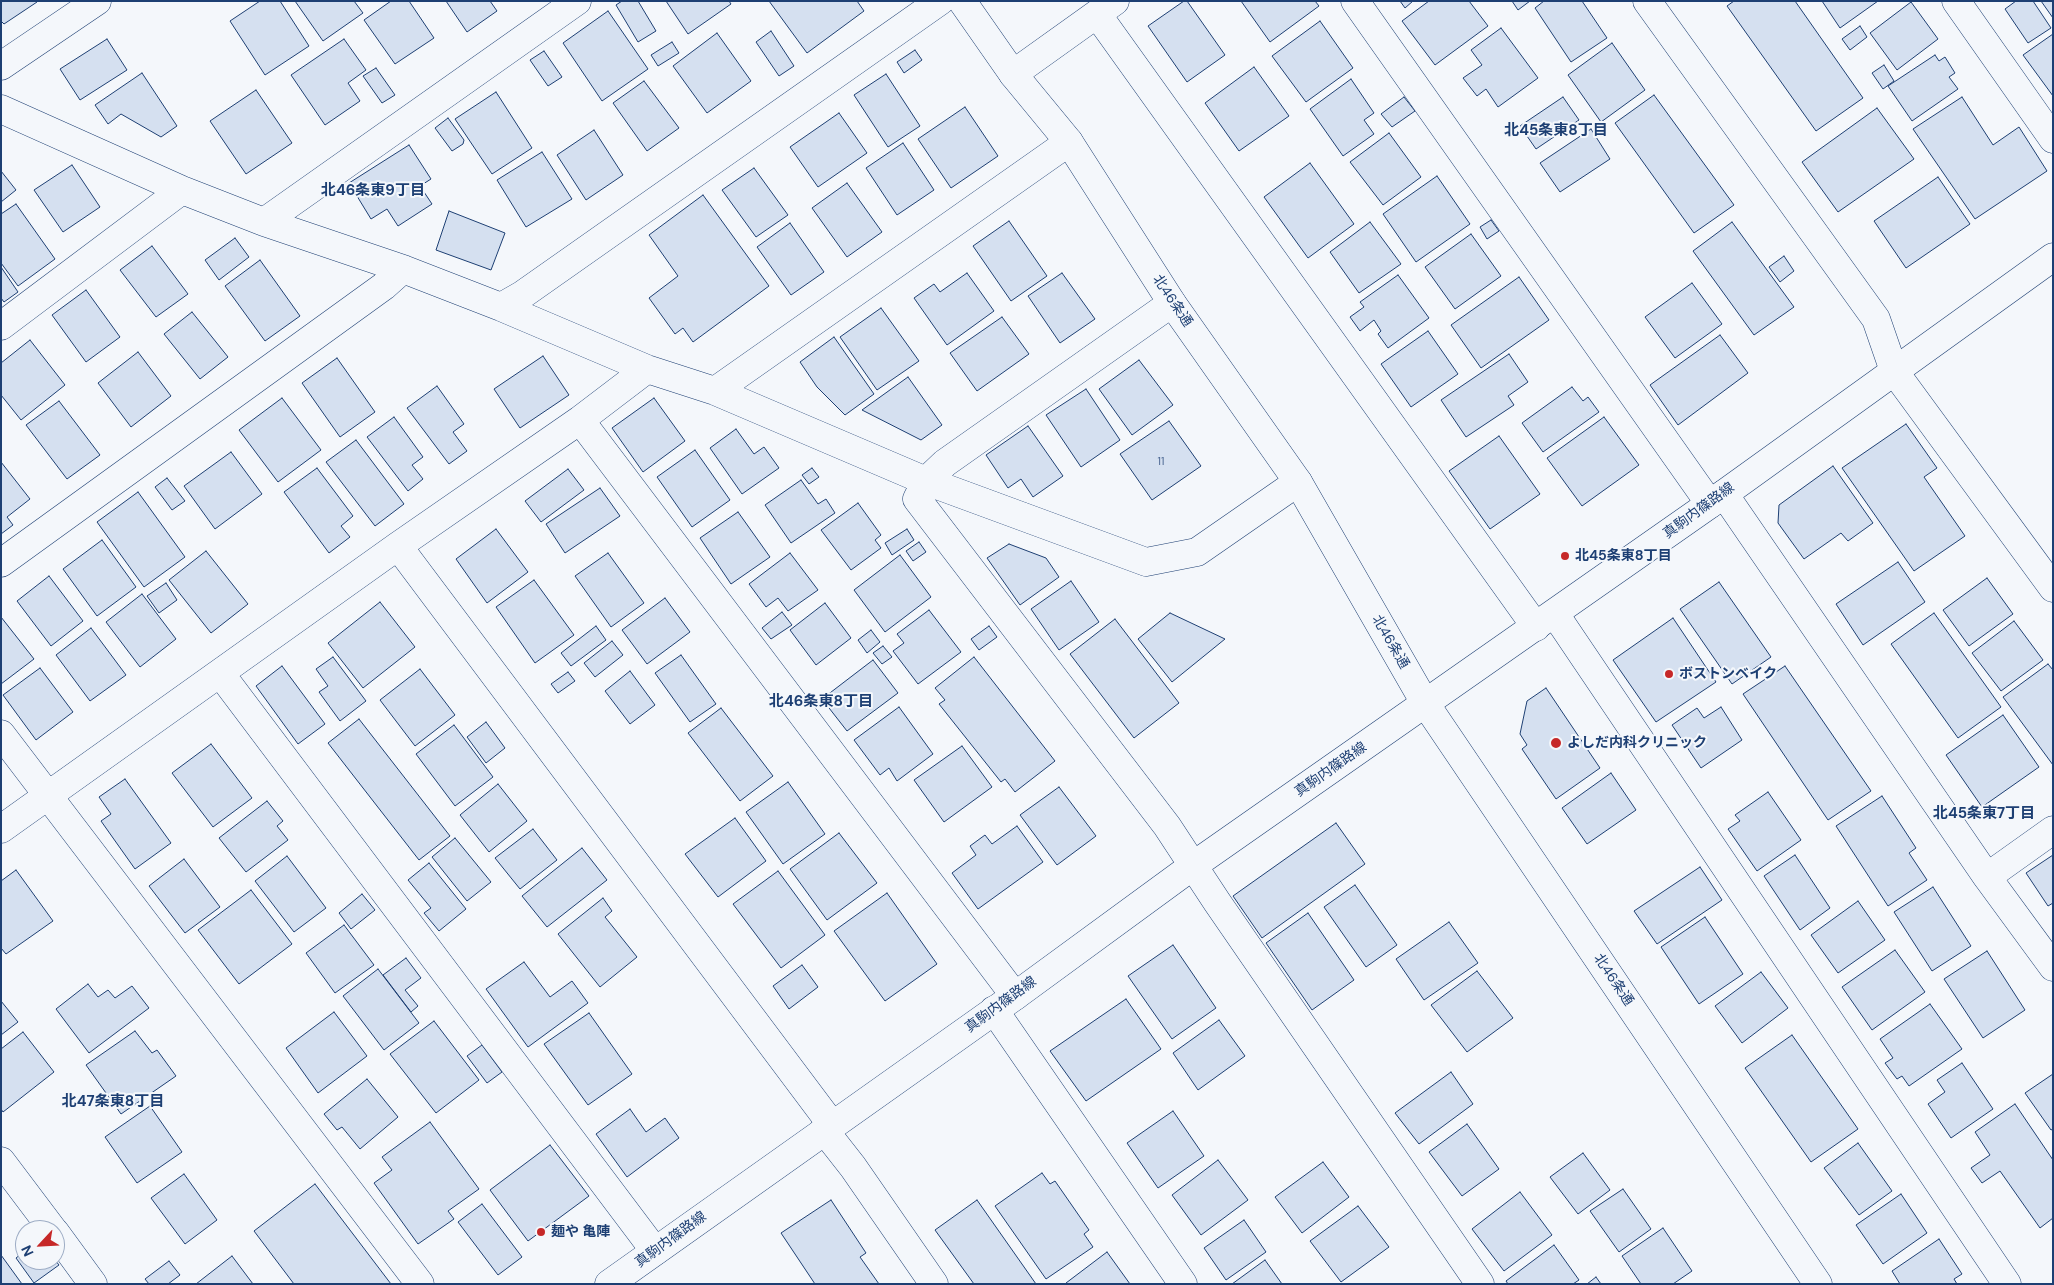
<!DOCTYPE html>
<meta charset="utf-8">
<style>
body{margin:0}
#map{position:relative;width:2054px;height:1285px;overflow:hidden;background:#f4f7fb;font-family:"DM Sans",sans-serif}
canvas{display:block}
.frame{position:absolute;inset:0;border:2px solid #1d3f73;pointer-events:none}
.north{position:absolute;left:15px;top:1220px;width:50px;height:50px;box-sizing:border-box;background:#f4f7fb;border:1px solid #9eadc5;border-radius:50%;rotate:245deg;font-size:14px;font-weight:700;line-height:20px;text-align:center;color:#1d3f73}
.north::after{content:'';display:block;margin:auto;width:18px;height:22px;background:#c62828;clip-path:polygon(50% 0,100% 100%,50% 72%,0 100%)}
</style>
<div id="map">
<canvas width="2054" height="1285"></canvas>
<div class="frame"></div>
<div class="north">N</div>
</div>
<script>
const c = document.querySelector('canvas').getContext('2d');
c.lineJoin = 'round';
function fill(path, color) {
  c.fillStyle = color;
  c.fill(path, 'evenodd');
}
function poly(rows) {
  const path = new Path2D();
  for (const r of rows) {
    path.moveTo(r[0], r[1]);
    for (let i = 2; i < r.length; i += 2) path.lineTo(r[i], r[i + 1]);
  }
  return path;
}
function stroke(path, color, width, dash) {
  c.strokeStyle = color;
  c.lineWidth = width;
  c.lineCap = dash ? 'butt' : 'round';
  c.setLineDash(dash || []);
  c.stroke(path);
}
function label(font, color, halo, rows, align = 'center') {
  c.font = font + ' "DM Sans","Noto Sans JP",sans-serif';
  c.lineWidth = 4;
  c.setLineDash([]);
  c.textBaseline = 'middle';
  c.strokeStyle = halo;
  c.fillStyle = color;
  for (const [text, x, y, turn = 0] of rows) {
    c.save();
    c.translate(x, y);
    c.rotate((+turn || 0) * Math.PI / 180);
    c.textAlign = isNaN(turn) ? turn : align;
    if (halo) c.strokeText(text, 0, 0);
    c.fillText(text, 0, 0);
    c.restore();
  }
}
const building = poly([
 [1,1,36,1,37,2,4,24,1,21,1,1],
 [260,1,280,1,309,46,265,75,230,21,260,1],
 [295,1,354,1,363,13,323,41,295,1],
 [391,1,409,1,434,38,395,64,364,20,391,1],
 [446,1,490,1,497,11,467,32,446,1],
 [622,1,638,1,656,31,638,42,616,5,622,1],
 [666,1,729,1,731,4,688,34,666,1],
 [769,1,857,1,864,11,807,53,769,1],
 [1184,1,1187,1,1225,55,1187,82,1148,26,1184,1],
 [1241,1,1315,1,1319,6,1270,42,1241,1],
 [1400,1,1413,1,1405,8,1400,1],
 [1429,1,1469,1,1488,26,1435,65,1402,21,1429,1],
 [1512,1,1530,1,1518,10,1512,1],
 [1544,1,1582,1,1607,38,1571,62,1535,8,1544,1],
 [1734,1,1795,1,1863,98,1816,131,1727,6,1734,1],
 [1822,1,1878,1,1840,28,1822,1],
 [2016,1,2033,1,2051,28,2028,43,2005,9,2016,1],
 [2041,1,2053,1,2053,18,2041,1],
 [1911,2,1938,39,1897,70,1870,33,1911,2],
 [608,11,648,69,602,101,563,43,608,11],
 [1320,21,1353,68,1306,102,1272,56,1320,21],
 [1860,26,1867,37,1850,50,1842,39,1860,26],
 [1501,28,1538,78,1498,107,1486,89,1477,96,1463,78,1482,65,1471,50,1501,28],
 [771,31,794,66,779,76,756,42,771,31],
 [717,33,751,81,707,113,673,66,717,33],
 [2053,34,2053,96,2023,55,2053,34],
 [107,39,127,70,80,100,60,69,107,39],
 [344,39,366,70,348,83,360,101,325,125,291,75,344,39],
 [672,42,679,53,658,66,651,55,672,42],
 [1612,43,1645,90,1601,122,1568,75,1612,43],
 [915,50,922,60,904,73,897,62,915,50],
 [544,51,562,77,548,86,530,60,544,51],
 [1935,55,1939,61,1945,57,1955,73,1949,77,1958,89,1912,121,1888,86,1935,55],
 [1884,65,1894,81,1883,89,1872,73,1884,65],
 [1254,67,1289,116,1239,151,1205,103,1254,67],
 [376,68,395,95,382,103,363,76,376,68],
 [142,73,177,126,161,137,121,114,108,124,95,105,142,73],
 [886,74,920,126,888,147,854,95,886,74],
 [1351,79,1374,113,1364,120,1374,134,1343,156,1310,109,1351,79],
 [644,81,679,128,647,151,613,103,644,81],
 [256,90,292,143,246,174,210,121,256,90],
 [496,92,532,148,492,174,455,119,496,92],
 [1654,95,1734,205,1694,233,1615,123,1654,95],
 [1404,97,1415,111,1392,127,1381,114,1404,97],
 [1563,97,1579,120,1536,149,1520,126,1563,97],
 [1962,97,1993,145,2019,127,2047,171,1975,219,1913,129,1962,97],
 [965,107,998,156,951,188,918,139,965,107],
 [1877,108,1914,159,1838,212,1802,162,1877,108],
 [839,113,867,153,818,187,790,147,839,113],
 [448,118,464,140,463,144,452,151,435,128,448,118],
 [1591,129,1610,159,1560,192,1540,163,1591,129],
 [594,130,623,175,586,200,557,155,594,130],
 [1389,133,1421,177,1383,205,1350,162,1389,133],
 [903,143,934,190,897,215,866,168,903,143],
 [409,145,431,179,420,186,432,204,398,226,387,209,371,219,349,183,409,145],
 [542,152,572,199,526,227,497,180,542,152],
 [1310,163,1354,224,1308,258,1264,197,1310,163],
 [72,165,100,207,63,232,34,190,72,165],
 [754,168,788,215,756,237,722,190,754,168],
 [1,171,16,190,1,202,1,171],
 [1437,176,1470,224,1416,262,1383,214,1437,176],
 [1938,177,1970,224,1906,268,1874,221,1938,177],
 [847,183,882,232,847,257,812,208,847,183],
 [703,195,769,286,693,342,683,328,675,334,649,298,678,276,649,235,703,195],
 [16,204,55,259,18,286,1,263,1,214,16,204],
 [449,211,505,233,491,270,436,250,449,211],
 [1491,220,1499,231,1487,239,1480,227,1491,220],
 [1009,221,1047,276,1011,301,973,246,1009,221],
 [1370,222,1401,264,1359,293,1330,252,1370,222],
 [1732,222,1794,307,1754,335,1693,251,1732,222],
 [790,223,824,272,791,295,757,247,790,223],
 [1471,234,1501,276,1455,309,1425,267,1471,234],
 [235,238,249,257,219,280,205,260,235,238],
 [152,246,188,294,156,317,120,270,152,246],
 [1784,256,1794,271,1780,282,1769,267,1784,256],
 [260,260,300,316,265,341,225,286,260,260],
 [1,267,18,292,4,302,1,298,1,267],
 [967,273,994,311,947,345,914,298,934,284,940,292,967,273],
 [1062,273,1095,319,1060,343,1028,296,1062,273],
 [1398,275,1429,318,1388,348,1378,334,1381,331,1374,320,1360,331,1350,317,1364,307,1360,302,1398,275],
 [1519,277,1549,320,1481,368,1451,325,1519,277],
 [1692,283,1722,324,1675,358,1645,317,1692,283],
 [86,290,120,337,86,362,52,315,86,290],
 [881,308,919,361,877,390,840,337,881,308],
 [192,312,228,357,200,379,164,334,192,312],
 [1002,317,1029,354,977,391,950,353,1002,317],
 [1428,331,1458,374,1411,407,1381,364,1428,331],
 [1720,335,1748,373,1678,425,1650,385,1720,335],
 [834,337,874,394,845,415,817,387,800,362,834,337],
 [30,340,65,385,21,420,1,395,1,363,30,340],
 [138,352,171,396,131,427,98,383,138,352],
 [1509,354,1528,382,1508,396,1514,405,1466,437,1441,400,1509,354],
 [543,356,569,395,520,428,494,389,543,356],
 [337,358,375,412,340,437,302,383,337,358],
 [1139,360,1173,405,1132,435,1099,389,1139,360],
 [908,377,942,425,921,440,862,410,908,377],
 [437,386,464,424,453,432,467,451,449,464,407,408,437,386],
 [1572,387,1583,401,1588,397,1599,412,1543,452,1522,423,1572,387],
 [1086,389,1120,440,1081,467,1046,415,1086,389],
 [282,398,321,450,278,482,239,430,282,398],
 [654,398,685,441,643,472,612,428,654,398],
 [59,401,100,455,67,479,26,425,59,401],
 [394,417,423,457,412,465,423,479,408,491,367,437,394,417],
 [1604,417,1639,465,1582,506,1547,458,1604,417],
 [1169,421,1201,466,1152,500,1120,454,1169,421],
 [1906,424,1937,468,1924,477,1965,536,1914,571,1842,468,1906,424],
 [1028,426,1063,476,1033,497,1021,479,1008,488,986,455,1028,426],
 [736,429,754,454,764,447,779,468,742,494,710,448,736,429],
 [1499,436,1540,494,1490,529,1449,471,1499,436],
 [356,440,404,504,375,526,326,462,356,440],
 [695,450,730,500,692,527,657,477,695,450],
 [231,452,262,494,215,529,184,486,231,452],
 [1,462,30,499,7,517,13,525,1,534,1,462],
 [1833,466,1873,523,1848,541,1841,533,1804,559,1778,523,1779,505,1833,466],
 [317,468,353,516,341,526,350,537,329,553,284,492,317,468],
 [812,468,819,477,809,484,802,475,812,468],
 [568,469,584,490,541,522,525,501,568,469],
 [167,478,185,501,172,510,155,487,167,478],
 [801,480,818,504,826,499,835,513,791,543,765,505,801,480],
 [600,488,620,516,565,553,546,524,600,488],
 [138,492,185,557,144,587,97,522,138,492],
 [858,503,881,535,875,540,881,548,851,570,821,530,858,503],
 [738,512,770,557,731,584,700,538,738,512],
 [496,529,528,572,487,603,456,559,496,529],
 [907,529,914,540,892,555,885,543,907,529],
 [102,540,136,587,97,616,63,569,102,540],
 [919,542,926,552,913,561,906,551,919,542],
 [1009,544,1046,558,1059,577,1020,605,987,558,1009,544],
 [206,551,248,604,211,633,169,580,206,551],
 [608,553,644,603,611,627,575,576,608,553],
 [790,553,818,590,788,611,778,598,766,607,749,584,790,553],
 [900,555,931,597,885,632,854,590,900,555],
 [1898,562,1925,602,1863,645,1836,604,1898,562],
 [49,576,83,621,51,646,17,601,49,576],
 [1987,578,2013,614,1969,646,1943,610,1987,578],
 [534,580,574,635,535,663,496,607,534,580],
 [1071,581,1099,622,1059,650,1031,609,1071,581],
 [1719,582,1771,657,1732,684,1680,609,1719,582],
 [166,583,177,600,159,613,147,596,166,583],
 [142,594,176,639,140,667,106,622,142,594],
 [665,598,690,632,647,664,622,630,665,598],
 [380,602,415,647,363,688,328,643,380,602],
 [825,603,851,638,816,665,790,630,825,603],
 [929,610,961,652,918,684,893,651,904,643,897,634,929,610],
 [782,612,792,625,771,639,762,628,782,612],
 [1170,613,1225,639,1172,682,1138,639,1170,613],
 [1934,613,2001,707,1958,738,1891,644,1934,613],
 [1,617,34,659,1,684,1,617],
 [1673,618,1716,682,1656,722,1613,660,1673,618],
 [1115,619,1179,703,1134,738,1070,654,1115,619],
 [2014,621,2043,660,2001,691,1972,653,2014,621],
 [596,626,606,640,571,666,561,653,596,626],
 [989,626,997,637,979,650,971,639,989,626],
 [91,628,126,675,90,701,56,655,91,628],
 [871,630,880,642,867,653,858,640,871,630],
 [612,641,623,655,595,677,584,663,612,641],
 [883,646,892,657,882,664,873,653,883,646],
 [681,655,716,704,690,722,655,673,681,655],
 [333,657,366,701,340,721,319,692,328,686,316,669,333,657],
 [974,657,1055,761,1015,792,1005,779,1001,782,939,704,945,700,935,688,974,657],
 [873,660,898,693,847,731,822,699,873,660],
 [2048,664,2053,670,2053,765,2003,697,2048,664],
 [282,666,325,724,298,744,256,686,282,666],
 [1785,666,1871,791,1828,820,1743,694,1785,666],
 [40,668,73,712,36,740,3,695,40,668],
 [420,669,455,715,415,746,380,700,420,669],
 [630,671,655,705,630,724,605,691,630,671],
 [568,672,575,681,558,693,551,684,568,672],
 [1546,688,1600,768,1556,799,1522,749,1527,745,1520,734,1527,701,1546,688],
 [899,707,933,754,897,781,889,768,880,775,854,740,899,707],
 [1721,707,1742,740,1701,768,1672,725,1697,708,1704,718,1721,707],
 [721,708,773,776,740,801,688,733,721,708],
 [2003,715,2039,767,1982,807,1946,755,2003,715],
 [359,719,450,836,419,860,328,743,359,719],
 [486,722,505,748,486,763,467,737,486,722],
 [454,725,493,777,455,806,416,754,454,725],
 [211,744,252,798,213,827,172,773,211,744],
 [962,746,992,787,944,822,914,780,962,746],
 [1611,773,1636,810,1587,844,1562,808,1611,773],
 [125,779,171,843,135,869,101,821,111,814,99,797,125,779],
 [788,782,825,834,783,864,746,812,788,782],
 [498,784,527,821,489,852,460,815,498,784],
 [1059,787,1096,836,1057,865,1020,815,1059,787],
 [1768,792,1801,840,1757,871,1728,829,1740,821,1735,815,1768,792],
 [1882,796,1916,848,1909,853,1927,880,1888,906,1836,826,1882,796],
 [267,801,283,821,277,826,288,840,246,872,219,838,267,801],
 [735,818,766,861,718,897,685,854,735,818],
 [1336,823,1365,864,1262,938,1233,896,1336,823],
 [1017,826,1043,862,978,909,952,873,976,855,970,846,985,835,992,844,1017,826],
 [533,829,557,860,520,889,495,858,533,829],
 [839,833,877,883,827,920,790,869,839,833],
 [455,838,491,882,467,901,432,857,455,838],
 [582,848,607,880,547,927,522,896,582,848],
 [1795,855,1830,908,1800,930,1764,876,1795,855],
 [2053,855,2053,903,2048,906,2026,873,2053,855],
 [287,856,326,908,294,932,255,881,287,856],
 [184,859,220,907,185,933,149,886,184,859],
 [429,863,466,909,439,931,424,913,431,908,408,880,429,863],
 [1700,867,1722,900,1657,944,1634,911,1700,867],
 [16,870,53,921,6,954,1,948,1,881,16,870],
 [778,871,825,935,781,968,733,904,778,871],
 [1355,885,1397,945,1366,967,1324,907,1355,885],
 [1933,887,1971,946,1932,971,1894,912,1933,887],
 [251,890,292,944,239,984,198,930,251,890],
 [887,893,937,964,885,1001,834,931,887,893],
 [362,894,375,910,351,929,339,913,362,894],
 [603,898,612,911,605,917,637,957,600,987,558,934,603,898],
 [1858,901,1885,940,1838,973,1811,935,1858,901],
 [1308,913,1354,980,1312,1010,1266,943,1308,913],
 [1705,917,1743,974,1699,1004,1661,947,1705,917],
 [1449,922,1478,963,1424,1000,1396,959,1449,922],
 [344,925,374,965,335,993,306,953,344,925],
 [1173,945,1216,1008,1172,1039,1128,976,1173,945],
 [1895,950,1925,992,1872,1030,1842,987,1895,950],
 [1987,951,2025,1010,1983,1038,1944,979,1987,951],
 [406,958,421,978,405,990,418,1006,411,1012,383,975,406,958],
 [524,962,550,997,572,981,588,1003,528,1047,486,989,524,962],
 [802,965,818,987,789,1009,773,986,802,965],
 [378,969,419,1023,384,1050,343,996,378,969],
 [1477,971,1513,1018,1467,1052,1431,1005,1477,971],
 [1761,972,1788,1008,1742,1043,1715,1006,1761,972],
 [88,984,98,997,108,990,115,998,132,986,149,1008,89,1053,56,1009,88,984],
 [1126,999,1161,1049,1086,1101,1050,1051,1126,999],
 [1,1001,18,1022,1,1035,1,1001],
 [1930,1004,1962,1049,1909,1086,1902,1076,1897,1079,1885,1063,1893,1058,1880,1039,1930,1004],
 [334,1012,367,1056,318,1093,286,1048,334,1012],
 [589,1013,632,1074,588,1105,544,1044,589,1013],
 [1219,1020,1245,1056,1198,1090,1173,1053,1219,1020],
 [434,1021,479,1080,436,1113,390,1054,434,1021],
 [135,1031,152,1053,157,1050,176,1076,121,1114,86,1065,135,1031],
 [23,1032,54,1072,3,1112,1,1109,1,1049,23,1032],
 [1792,1035,1858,1129,1811,1162,1745,1068,1792,1035],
 [482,1045,502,1072,487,1083,467,1056,482,1045],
 [1962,1063,1993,1109,1951,1138,1928,1104,1945,1092,1937,1080,1962,1063],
 [1451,1072,1473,1104,1419,1144,1395,1113,1451,1072],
 [2053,1074,2053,1129,2051,1130,2025,1093,2053,1074],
 [367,1079,398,1117,360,1149,342,1127,337,1130,324,1114,367,1079],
 [2015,1104,2053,1160,2053,1218,2040,1228,2000,1171,1982,1183,1971,1168,1990,1155,1975,1132,2015,1104],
 [150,1106,182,1152,137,1183,105,1137,150,1106],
 [630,1109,646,1132,665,1118,679,1138,627,1177,596,1134,630,1109],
 [1173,1111,1204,1156,1158,1188,1127,1143,1173,1111],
 [430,1122,479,1189,448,1211,454,1219,418,1244,374,1183,392,1170,382,1157,430,1122],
 [1467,1124,1499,1169,1462,1196,1429,1152,1467,1124],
 [1858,1143,1892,1191,1859,1215,1824,1168,1858,1143],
 [550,1145,589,1196,528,1241,490,1190,550,1145],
 [1583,1153,1610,1190,1578,1214,1550,1177,1583,1153],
 [1218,1160,1248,1200,1201,1235,1172,1195,1218,1160],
 [1323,1162,1349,1197,1302,1233,1275,1197,1323,1162],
 [1042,1173,1050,1184,1055,1181,1089,1230,1084,1234,1093,1247,1046,1279,995,1206,1042,1173],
 [184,1174,217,1220,185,1244,151,1198,184,1174],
 [315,1184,391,1284,294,1284,254,1231,315,1184],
 [1623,1189,1651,1229,1619,1252,1590,1211,1623,1189],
 [1520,1192,1552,1235,1504,1271,1472,1229,1520,1192],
 [1901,1194,1927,1233,1883,1264,1856,1225,1901,1194],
 [831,1200,866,1253,860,1257,879,1284,815,1284,781,1233,831,1200],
 [977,1200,1036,1284,974,1284,935,1230,977,1200],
 [482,1204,522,1257,498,1275,458,1222,482,1204],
 [1358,1206,1389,1247,1341,1282,1310,1241,1358,1206],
 [1244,1220,1266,1252,1226,1280,1204,1248,1244,1220],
 [1663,1228,1692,1271,1673,1284,1641,1284,1622,1256,1663,1228],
 [1939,1239,1962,1274,1954,1279,1957,1284,1900,1284,1892,1271,1939,1239],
 [1554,1245,1579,1280,1573,1284,1508,1284,1506,1281,1554,1245],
 [25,1251,25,1260,55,1260,59,1265,34,1283,16,1258,25,1251],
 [1107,1252,1130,1284,1066,1284,1066,1283,1107,1252],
 [1,1255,22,1284,1,1284,1,1255],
 [232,1256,253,1284,196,1284,232,1256],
 [1265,1260,1282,1284,1232,1284,1265,1260],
 [169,1261,180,1275,168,1284,149,1284,145,1279,169,1261],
 [1596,1277,1601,1284,1587,1284,1596,1277]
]);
fill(building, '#d5e0f0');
stroke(building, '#1d3f73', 1);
const minor = poly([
 [1355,1,1710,504],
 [1647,1,1876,319,1894,371,2053,588],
 [1956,1,2053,139],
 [1097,14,1536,627],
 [1,66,97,1],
 [1013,74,1115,1],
 [1,109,182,190,264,222,403,269,501,307,647,369,715,391,926,481,1146,562,1197,552,1298,482],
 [264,222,577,1],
 [1172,303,945,463,926,481,917,499,1167,826,1217,902,1480,1284],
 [501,307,522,295,940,1],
 [1,326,182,190],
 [715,391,1069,142],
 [580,420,1015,996],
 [1724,494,1987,877,2053,967],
 [398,546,832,1125],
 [1,563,384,286,403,269],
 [1555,614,2007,1284],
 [220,673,655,1251],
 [1,734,420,1284],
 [1,829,398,546,580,420,647,369],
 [1987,877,2053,830],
 [994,1010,1183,1284],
 [824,1130,853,1167,934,1284],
 [1,1161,53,1230],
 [55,1232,93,1284]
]);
const tertiary = poly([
 [962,1,1013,74,1069,142,1172,303,1298,482,1425,703,1818,1284]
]);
const primary = poly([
 [609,1284,1015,996,1194,865,1710,504,2053,257]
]);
stroke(minor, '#1d3f73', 29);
stroke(tertiary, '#1d3f73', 29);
stroke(primary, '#1d3f73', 29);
stroke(minor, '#f4f7fb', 28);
stroke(tertiary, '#f4f7fb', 28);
stroke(primary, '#f4f7fb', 28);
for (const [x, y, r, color] of [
 [1565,556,5,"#c62828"],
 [1669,674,5,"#c62828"],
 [1556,743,6,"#c62828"],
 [541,1232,5,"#c62828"]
]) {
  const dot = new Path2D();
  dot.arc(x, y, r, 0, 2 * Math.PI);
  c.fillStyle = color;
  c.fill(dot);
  stroke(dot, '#f4f7fb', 2);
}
label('11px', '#4b6792', null, [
 ["11",1161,462]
]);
label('14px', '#1d3f73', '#f4f7fb', [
 ["北46条通",1172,301,56],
 ["真駒内篠路線",1699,511,-36],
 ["北46条通",1390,642,60],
 ["真駒内篠路線",1331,770,-35],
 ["北46条通",1613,980,56],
 ["真駒内篠路線",1001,1005,-36],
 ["真駒内篠路線",671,1240,-36]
]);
label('bold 14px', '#1d3f73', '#f4f7fb', [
 ["北45条東8丁目",1575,556],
 ["ボストンベイク",1679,674],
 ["よしだ内科クリニック",1567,743],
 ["麺や 亀陣",551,1232]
], 'left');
label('bold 15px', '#1d3f73', '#f4f7fb', [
 ["北45条東8丁目",1556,131],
 ["北46条東9丁目",373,191],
 ["北46条東8丁目",821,702],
 ["北45条東7丁目",1984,814],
 ["北47条東8丁目",113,1102]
]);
</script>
